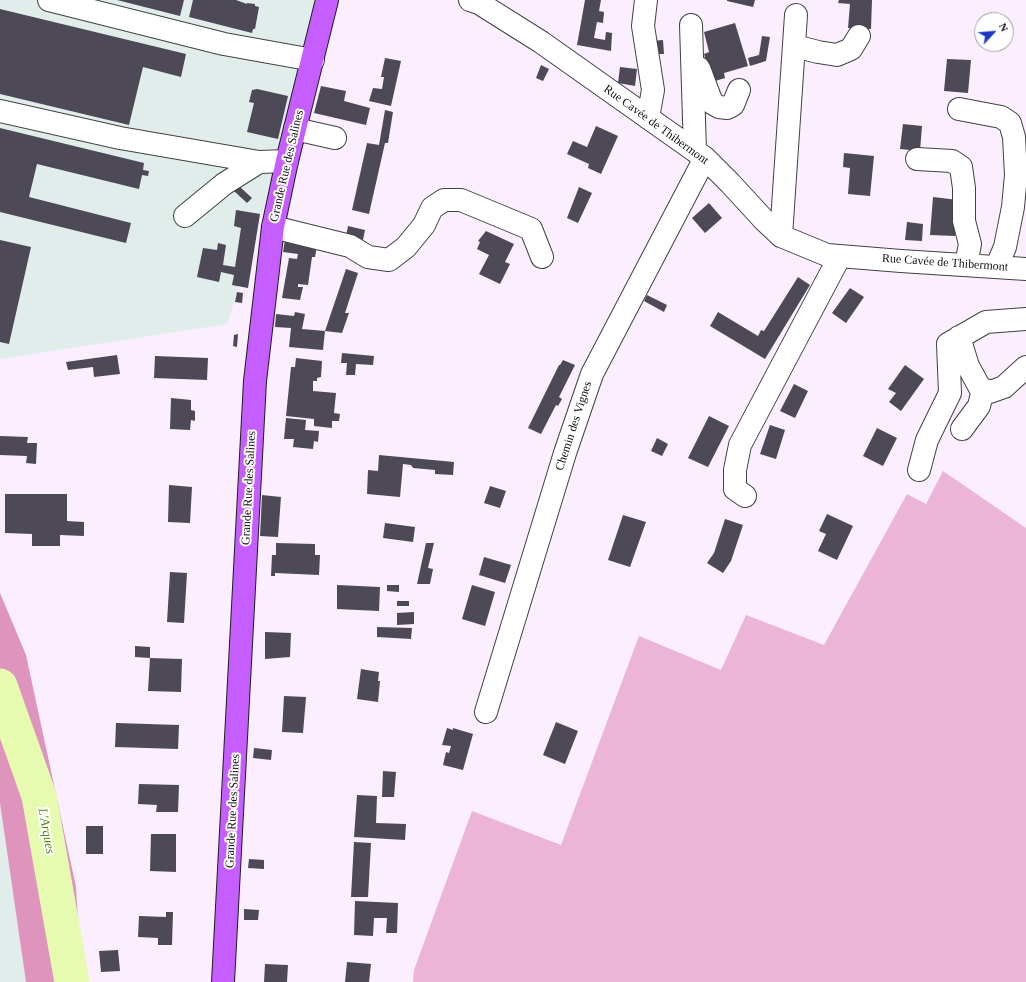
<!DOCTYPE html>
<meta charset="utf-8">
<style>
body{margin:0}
#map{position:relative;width:1026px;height:982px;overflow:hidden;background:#faeeff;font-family:"Times New Roman",serif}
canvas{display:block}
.north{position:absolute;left:974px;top:12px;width:40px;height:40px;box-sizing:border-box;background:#fff;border:1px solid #9f9f9f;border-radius:50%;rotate:64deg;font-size:11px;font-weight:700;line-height:16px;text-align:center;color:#0e0e0e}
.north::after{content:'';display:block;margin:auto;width:14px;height:18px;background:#1d38c6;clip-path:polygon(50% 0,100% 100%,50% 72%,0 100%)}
</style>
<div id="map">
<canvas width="1026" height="982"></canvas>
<div class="north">N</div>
</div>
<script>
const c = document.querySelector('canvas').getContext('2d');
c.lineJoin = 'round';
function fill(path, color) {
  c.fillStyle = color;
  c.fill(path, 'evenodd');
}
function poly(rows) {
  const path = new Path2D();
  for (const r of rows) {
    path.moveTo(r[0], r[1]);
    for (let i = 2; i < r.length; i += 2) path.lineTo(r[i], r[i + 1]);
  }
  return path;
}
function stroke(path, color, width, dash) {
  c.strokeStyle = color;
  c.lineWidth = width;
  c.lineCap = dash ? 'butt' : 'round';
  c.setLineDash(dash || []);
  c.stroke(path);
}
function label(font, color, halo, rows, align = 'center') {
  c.font = font + ' "Times New Roman",serif';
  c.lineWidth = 4;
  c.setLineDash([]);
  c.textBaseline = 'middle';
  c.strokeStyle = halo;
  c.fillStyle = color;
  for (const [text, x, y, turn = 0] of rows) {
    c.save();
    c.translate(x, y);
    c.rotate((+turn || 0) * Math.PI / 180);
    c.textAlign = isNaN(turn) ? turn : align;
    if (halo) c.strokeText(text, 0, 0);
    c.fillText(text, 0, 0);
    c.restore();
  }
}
fill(poly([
 [0,0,328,0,227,324,0,359],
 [0,803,26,982,0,982]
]), '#e1edea');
fill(poly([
 [943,471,1026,528,1026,982,413,982,414,970,472,811,561,845,639,636,721,670,746,615,824,645,907,494,926,504]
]), '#ecb5d8');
fill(poly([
 [0,593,26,655,76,887,82,982,26,982,0,803]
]), '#de94bd');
stroke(poly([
 [0,686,39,796,72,982]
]), '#e6fab0', 35);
fill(poly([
 [117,0,184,0,180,16],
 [193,0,236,0,247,4,247,3,255,4,255,6,259,7,255,29,253,29,252,33,189,17],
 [585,0,601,0,599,11,604,12,603,23,597,22,594,38,605,40,606,32,612,33,611,51,577,45],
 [727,0,755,0,753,7,727,1],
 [839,0,872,0,871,29,848,28,850,4,838,3],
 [0,9,186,54,181,77,143,67,129,125,0,94],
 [735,23,748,66,724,73,725,78,712,82,704,54,709,52,704,32],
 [762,36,770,37,766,61,750,66,748,58,759,55],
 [663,40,664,54,651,54,651,41],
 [385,58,401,61,391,106,369,101,373,88,382,89,384,77,381,77],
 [947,59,971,60,968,93,944,91],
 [541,65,549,69,543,81,536,78],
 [620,67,637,69,635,86,618,83],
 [321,86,346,91,344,101,370,108,366,125,314,113],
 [257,89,288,96,278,139,247,132,254,103,249,102,252,90],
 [385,110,393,112,388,143,385,143,369,214,352,210,367,143,379,145],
 [903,124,922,126,920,151,900,149],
 [596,126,618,136,601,174,588,168,589,164,567,154,573,141,587,147],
 [0,128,144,163,143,170,149,171,148,176,142,175,139,189,37,164,29,197,131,223,126,243,0,212],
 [844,153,874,156,870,196,848,194,850,168,843,167],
 [239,186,252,198,247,203,234,191],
 [579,187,592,193,578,223,567,218],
 [933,197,958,200,955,236,930,235],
 [709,203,722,218,705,233,692,218],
 [236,210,260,214,248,288,232,285,234,275,221,272,219,282,197,277,203,248,217,250,218,243,226,245,223,265,235,267,241,228,234,226],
 [907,222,923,224,922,241,905,240],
 [348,226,365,230,363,240,346,236],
 [486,231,514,244,505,262,510,264,500,284,479,274,489,255,477,249,480,242,478,241],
 [0,240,31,247,9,344,0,342],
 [285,240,317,246,315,257,312,257,308,285,298,284,298,287,303,287,300,300,282,298,289,258,297,259,298,254,283,252],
 [346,269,358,273,345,313,349,313,342,333,325,331],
 [798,277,810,285,765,359,710,326,718,312,758,336,761,330,764,331],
 [850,288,864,297,846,323,832,313],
 [237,292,243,293,242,303,235,302],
 [647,295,667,305,664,312,644,301],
 [295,312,305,314,302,329,325,331,323,350,289,347,291,328,275,327,276,314,294,316],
 [238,334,237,347,233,346,234,335],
 [342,353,374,356,373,365,356,364,355,375,346,375,347,363,341,363],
 [117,355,120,374,94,377,93,367,68,370,66,362],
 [155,356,208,358,207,380,154,378],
 [296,358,322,361,321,377,317,378,317,381,313,381,313,391,336,393,334,413,340,414,339,421,332,421,332,428,314,426,314,419,286,416,291,367,295,367],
 [563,360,575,365,559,397,562,399,558,406,556,405,541,434,528,428,559,365,560,365],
 [905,365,924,379,901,411,889,402,896,393,888,389],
 [794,384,808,391,795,418,780,411],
 [171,398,191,400,191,410,195,411,195,421,191,420,190,430,170,429],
 [709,416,729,426,708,467,688,458],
 [286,418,306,420,305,430,319,431,318,442,314,441,313,449,293,447,294,439,284,439],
 [770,425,785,430,776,459,760,454],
 [877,428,897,438,883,466,863,456],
 [0,436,28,437,27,443,37,443,36,464,26,463,27,456,0,455],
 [657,438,668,444,662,456,651,451],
 [379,455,454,462,453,475,435,474,435,470,413,468,411,465,403,464,400,497,367,494,368,470,378,471],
 [169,485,192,487,190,523,168,522],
 [490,486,506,491,500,508,484,503],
 [5,494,67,494,67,521,84,522,84,536,60,535,60,546,32,546,32,534,5,533],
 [262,495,281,497,278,537,260,536],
 [827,514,853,526,837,560,818,551,826,534,819,531],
 [623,515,646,522,630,567,608,560],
 [725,519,743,525,731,561,723,573,707,563,714,553],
 [385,523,415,527,413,542,383,538],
 [276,543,315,544,315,555,320,555,319,575,275,573,275,576,271,576,272,555,276,555],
 [426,543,434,543,428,568,433,569,430,584,417,584],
 [484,557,511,565,505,583,479,575],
 [170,572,187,573,184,623,167,622],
 [337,585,380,587,379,611,337,609],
 [387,585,399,585,399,592,387,591],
 [472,585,495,592,485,626,462,619],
 [397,601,409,601,409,606,397,606],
 [414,612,414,624,397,625,397,613],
 [377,627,412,628,411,639,377,637],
 [265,632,291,633,290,657,265,659],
 [135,646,150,647,150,658,135,657],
 [150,658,182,659,181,692,148,691],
 [361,669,379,672,378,681,380,681,378,702,357,699],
 [284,696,306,697,303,733,282,732],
 [556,722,578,731,565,764,543,755],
 [116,723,179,725,178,749,115,747],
 [447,728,453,730,453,728,473,734,463,770,443,765,446,752,449,753,451,746,442,745],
 [254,748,272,750,271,760,253,758],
 [383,771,396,772,394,797,382,797],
 [139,784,179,785,178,812,156,812,157,805,138,804],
 [357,795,377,796,376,823,406,824,405,840,354,837],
 [86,826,103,826,103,854,86,854],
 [151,834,176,834,176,872,150,871],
 [354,842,371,843,368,897,351,897],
 [249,859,264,860,264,869,248,868],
 [355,901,398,903,397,933,386,933,387,918,374,918,373,936,354,935],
 [244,909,259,910,258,920,244,920],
 [166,912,173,912,172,945,158,945,158,938,138,937,139,916,166,917],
 [118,950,120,971,101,972,99,951],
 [347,962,371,964,369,982,345,982],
 [265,964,288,965,287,982,264,982]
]), '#4d4957');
const minor = poly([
 [49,0,224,44,313,60],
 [470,0,479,3,541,42,705,158,730,183,764,220,781,236,827,255,901,261,1026,269],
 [646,0,643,26,653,90,648,118],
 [691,25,695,151],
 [795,46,818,52,837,55,851,49,859,36],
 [699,68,712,103,719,107,727,108,733,105,739,90],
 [959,109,1001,117,1010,123,1014,137,1016,175,1013,207,1005,247,997,266],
 [0,111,120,138,259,162,287,161],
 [295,129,335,138],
 [917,159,952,161,961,167,964,188,964,221,970,244,966,265],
 [185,216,224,184,259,162],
 [273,227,350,246,368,257,389,260,406,247,424,225,432,208,444,200,461,200,531,229,542,257],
 [781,236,796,15],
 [959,337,968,366,980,388,983,389,990,392,1004,387,1026,367],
 [962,429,979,406,983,389],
 [919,470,927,440,950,393,948,344,986,322,1026,319],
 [745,496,735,489,735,470,740,445,840,256],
 [486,712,565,453,592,374,705,158]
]);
const major = poly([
 [223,982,255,381,273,227,287,161,327,0]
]);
stroke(minor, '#414141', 24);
stroke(major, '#1f1f1f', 24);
stroke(minor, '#fff', 22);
stroke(major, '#c65eff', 22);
label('12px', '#0e0e0e', '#fff', [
 ["Rue Cavée de Thibermont",656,125,36],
 ["Grande Rue des Salines",287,166,-77],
 ["Rue Cavée de Thibermont",945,263,4],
 ["Chemin des Vignes",574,426,-72],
 ["Grande Rue des Salines",249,488,-87],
 ["Grande Rue des Salines",233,811,-87]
]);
label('italic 13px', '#5d8210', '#fff', [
 ["L'Arques",46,831,80]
]);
</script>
